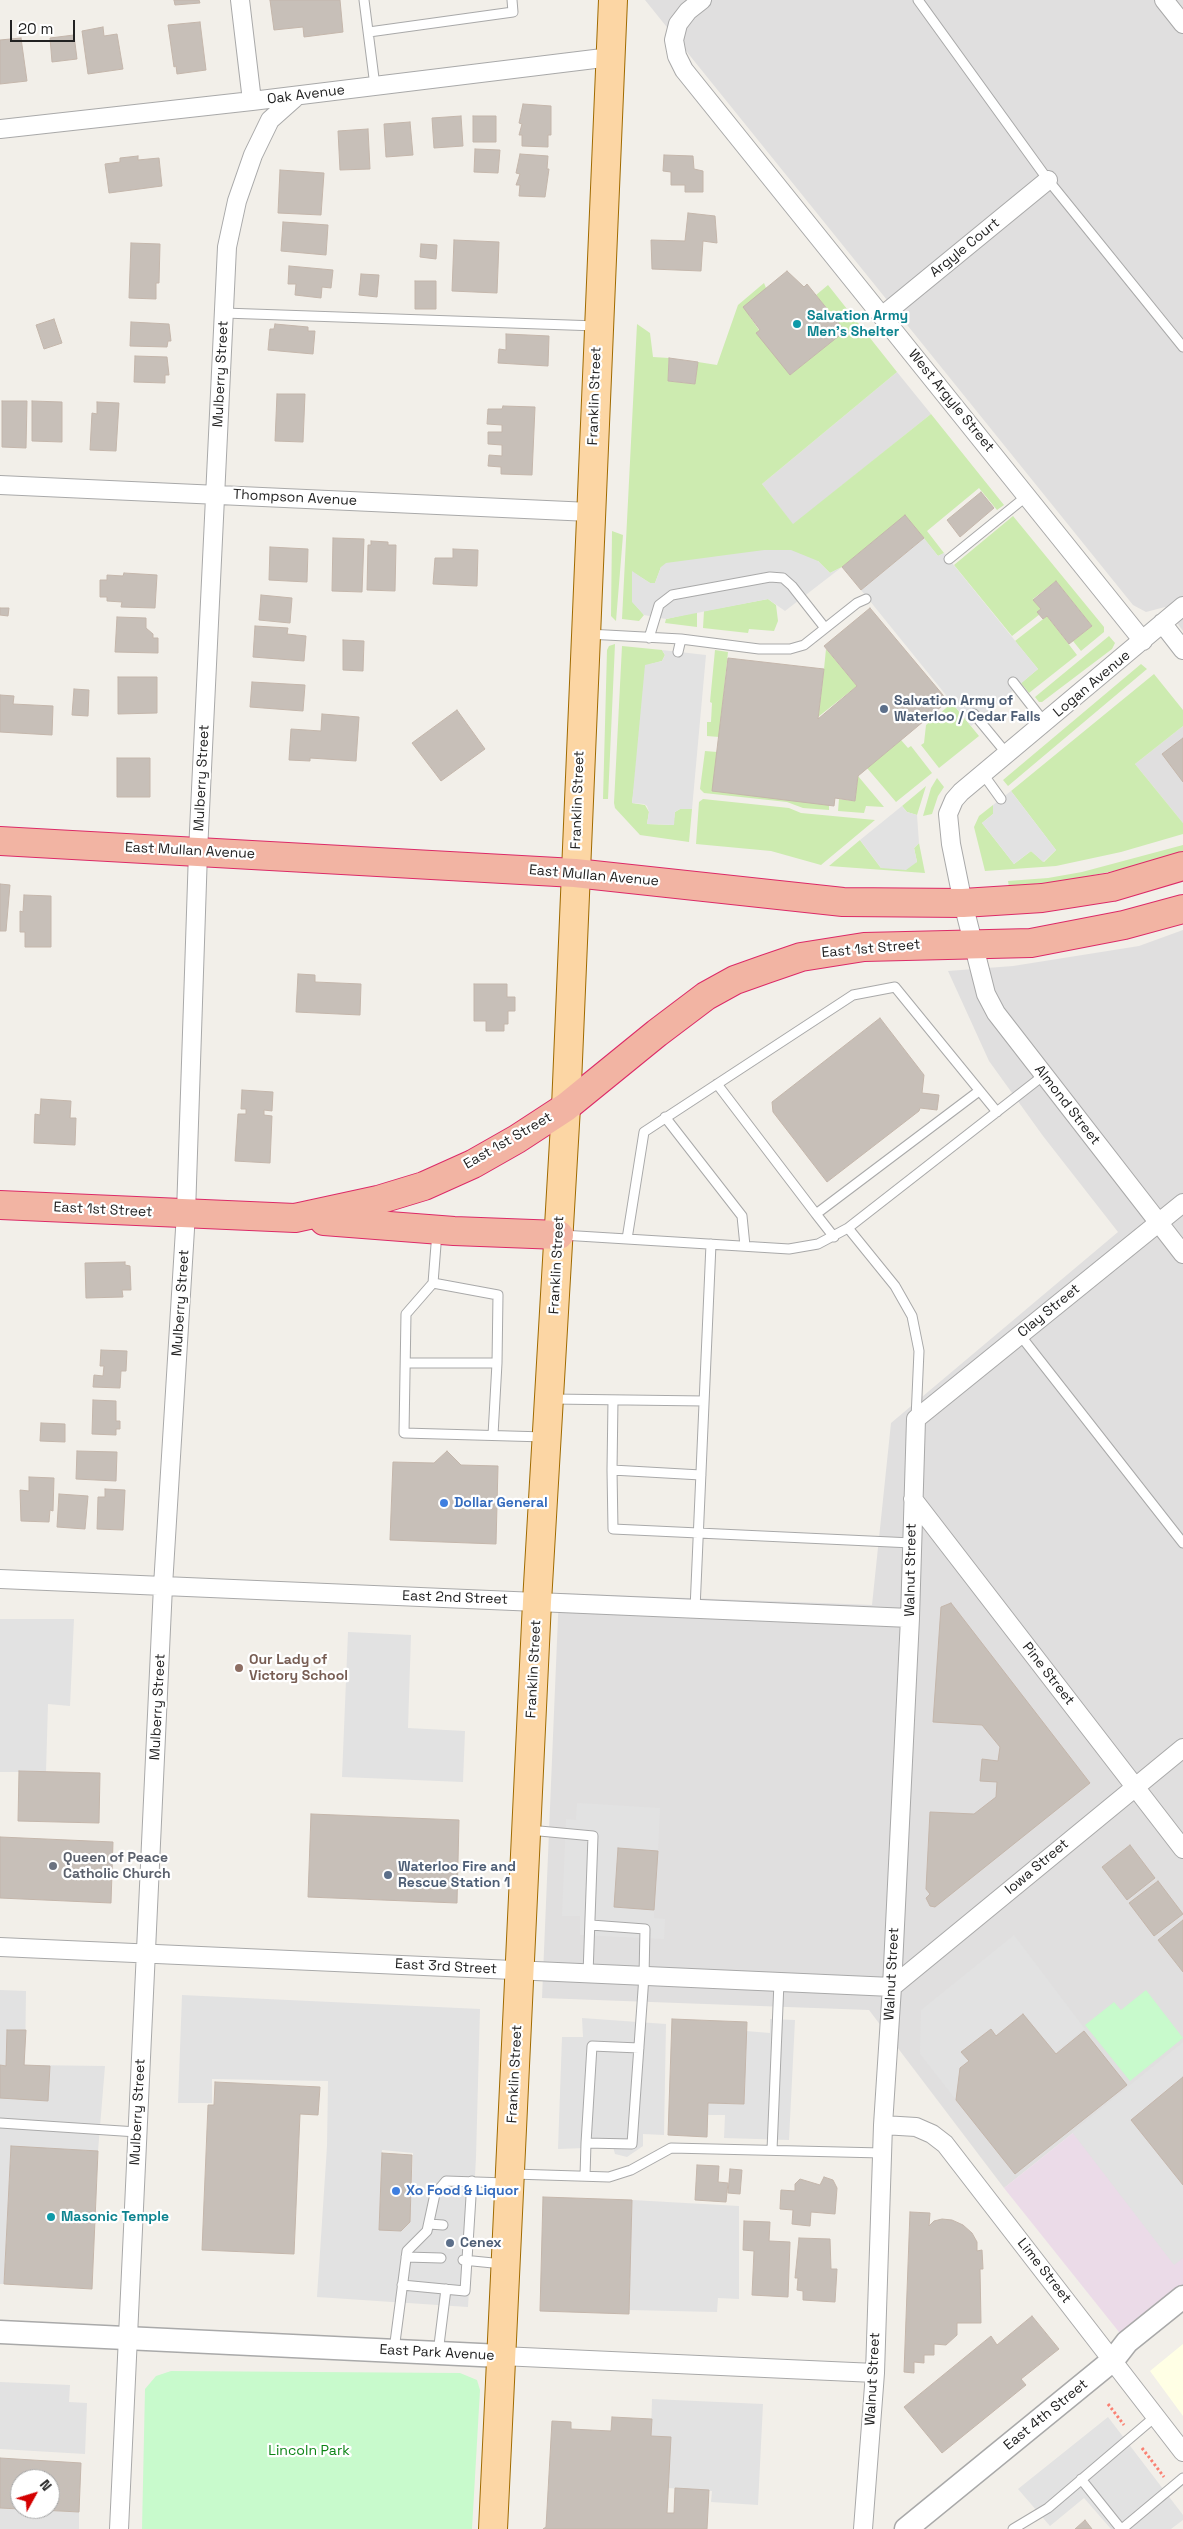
<!DOCTYPE html>
<style>
body{margin:0}
#map{position:relative;width:1183px;height:2529px;overflow:hidden;background:#f2efe9;font-family:"Space Grotesk",sans-serif}
canvas{display:block}
.north{position:absolute;left:10px;top:2469px;width:50px;height:50px;box-sizing:border-box;background:#fff;border:1px solid #a7a7a7;border-radius:50%;rotate:51deg;font-size:14px;font-weight:700;line-height:20px;text-align:center;color:#222}
.north::after{content:'';display:block;margin:auto;width:18px;height:22px;background:#d40000;clip-path:polygon(50% 0,100% 100%,50% 72%,0 100%)}
.scale{position:absolute;left:10px;top:20px;width:65px;height:22px;box-sizing:border-box;border:2px solid #222;border-top:0;padding-left:6px;font-size:15px;line-height:18px;white-space:nowrap;color:#222;-webkit-text-stroke:4px #fff;paint-order:stroke}
</style>
<div id="map">
<canvas width="1183" height="2529"></canvas>
<div class="north">N</div>
<div class="scale">20 m</div>
</div>
<script>
const c = document.querySelector('canvas').getContext('2d');
c.lineJoin = 'round';
function fill(path, color) {
  c.fillStyle = color;
  c.fill(path, 'evenodd');
}
function poly(rows) {
  const path = new Path2D();
  for (const r of rows) {
    path.moveTo(r[0], r[1]);
    for (let i = 2; i < r.length; i += 2) path.lineTo(r[i], r[i + 1]);
  }
  return path;
}
function stroke(path, color, width, dash) {
  c.strokeStyle = color;
  c.lineWidth = width;
  c.lineCap = dash ? 'butt' : 'round';
  c.setLineDash(dash || []);
  c.stroke(path);
}
function label(font, color, halo, rows, align = 'center') {
  c.font = font + ' "Space Grotesk",sans-serif';
  c.lineWidth = 4.5;
  c.setLineDash([]);
  c.textBaseline = 'middle';
  c.strokeStyle = halo;
  c.fillStyle = color;
  for (const [text, x, y, turn = 0] of rows) {
    c.save();
    c.translate(x, y);
    c.rotate((+turn || 0) * Math.PI / 180);
    c.textAlign = isNaN(turn) ? turn : align;
    if (halo) c.strokeText(text, 0, 0);
    c.fillText(text, 0, 0);
    c.restore();
  }
}
fill(poly([
 [645,0,1183,0,1183,631,1165,607,1146,612,1133,605],
 [897,372,931,414,793,525,762,484],
 [1183,726,1183,823,1135,764],
 [1183,930,1183,2045,1004,2188,869,2010,542,1998,559,1593,872,1605,891,1423,1118,1232,1043,1136,989,1061,948,971,1013,966,1139,946]
]), '#e0dfdf');
fill(poly([
 [1183,2045,1183,2297,1127,2342,1004,2188]
]), '#ebdbe8');
fill(poly([
 [1183,2344,1183,2416,1150,2371]
]), '#ffffe5');
fill(poly([
 [764,283,766,288,749,313,750,317,790,375,844,331,816,295,828,285,897,372,762,484,793,524,931,414,1004,505,997,510,979,488,927,531,944,553,938,556,905,516,842,567,830,573,818,561,661,567,655,583,650,583,632,572,632,601,644,615,639,621,622,619,637,324,650,333,653,357,669,358,668,381,695,384,698,362,717,365,738,305],
 [1013,516,1104,627,1104,632,1081,651,1073,641,1092,626,1056,581,1033,599,1041,609,1040,614,1012,636,954,565],
 [612,531,623,535,616,621,611,616],
 [768,599,776,605,778,621,774,631,749,629,748,633,703,628,704,611],
 [697,612,697,627,665,623,666,619],
 [1047,616,1077,655,1029,693,1021,683,1038,669,1015,641],
 [1109,636,1115,643,1112,649,1042,702,1039,702,1035,697],
 [615,644,608,799,603,799,607,650,609,646],
 [622,646,662,650,665,655,662,661,651,664,632,803,645,805,649,812,647,824,673,825,675,812,680,809,692,809,689,842,640,835,615,808,614,803],
 [826,649,857,686,818,717,824,669],
 [715,650,728,652,719,737,707,736,707,722,711,722,712,703,710,702],
 [1141,664,1147,669,1008,786,1003,780],
 [1154,674,1183,710,1183,726,1135,764,1183,823,1183,834,1121,852,1056,866,985,871,974,827,979,816,993,805,993,814,982,823,1014,864,1031,851,1044,862,1056,850,1011,791],
 [952,703,979,736,939,768,921,745,924,743,926,725],
 [901,740,908,748,911,746,932,773,896,802,867,768],
 [705,751,717,752,829,805,829,810,803,808,787,802,704,793,700,789],
 [858,776,884,807,866,806,864,813,838,811,839,799,855,801],
 [937,778,944,787,938,796,932,814,923,816,931,788],
 [926,786,917,815,907,812,902,806],
 [703,799,789,808,801,813,875,820,821,865,771,851,696,844,699,802],
 [860,840,881,868,917,862,914,848,919,843,925,873,829,866],
 [1183,845,1183,851,1143,865,1069,880,1009,887,1008,881,1048,878,1082,872]
]), '#cdebb0');
fill(poly([
 [1146,1990,1183,2038,1130,2081,1085,2025,1114,2002,1121,2010],
 [171,2371,460,2373,477,2380,480,2390,472,2529,142,2529,145,2389,156,2376]
]), '#c8facc');
fill(poly([
 [924,538,938,556,944,553,1038,669,971,726,861,590],
 [764,550,791,550,818,561,830,573,842,567,785,611,768,599,666,619,644,615,632,602,632,571,650,583,655,583,661,567,666,563],
 [662,650,706,655,692,809,680,809,675,812,674,825,647,824,649,812,647,806,644,804,632,803,645,665,662,661,665,655],
 [1011,791,1056,850,1043,862,1031,851,1014,864,982,823,993,814,993,805],
 [902,806,907,812,917,815,919,843,914,848,917,862,906,870,881,868,860,840],
 [0,1619,74,1619,70,1706,48,1704,46,1772,0,1772],
 [348,1632,411,1635,408,1728,465,1731,463,1782,342,1777],
 [577,1803,660,1808,658,1851,618,1849,614,1907,654,1910,654,1918,665,1919,664,1939,580,1935,580,1916,562,1916,566,1819,576,1820],
 [1014,1935,1085,2029,1055,2053,1024,2014,996,2036,990,2029,961,2052,969,2061,956,2100,920,2054,921,2010],
 [0,1990,26,1991,25,2065,105,2066,98,2151,11,2147,4,2284,0,2284],
 [182,1995,480,2009,476,2157,468,2307,317,2297,327,2146,328,2081,212,2079,212,2103,178,2103],
 [382,2150,413,2153,410,2222,401,2230,379,2230],
 [582,2018,666,2024,664,2135,643,2134,643,2146,627,2157,615,2154,613,2147,558,2149,562,2037,583,2037],
 [770,2019,795,2020,789,2140,724,2138,725,2115,708,2115,708,2103,744,2104,746,2031,770,2033],
 [1183,2042,1183,2077,1131,2120,1183,2185,1183,2258,1174,2265,1072,2132],
 [632,2200,739,2206,739,2299,718,2298,717,2312,629,2310],
 [0,2382,70,2385,69,2402,87,2403,85,2454,0,2449],
 [652,2399,763,2404,758,2505,711,2502,712,2491,668,2488,651,2436],
 [1108,2417,1183,2515,1183,2520,1171,2529,1111,2529,1084,2498,1050,2526,1018,2489],
 [0,2508,79,2512,79,2529,0,2529]
]), '#e2e2e2');
const building = poly([
 [174,0,199,0,200,3,175,5,174,0],
 [270,0,340,0,343,32,304,37,303,27,274,30,270,0],
 [200,22,206,70,177,74,176,66,174,67,168,25,200,22],
 [103,27,104,36,117,34,123,69,88,74,82,31,103,27],
 [74,35,77,59,52,62,50,38,74,35],
 [21,38,27,81,0,84,0,40,21,38],
 [523,104,551,106,551,135,548,135,548,147,522,146,522,135,519,135,522,124,519,123,523,104],
 [461,116,463,146,434,148,432,118,461,116],
 [473,116,496,116,496,142,473,142,473,116],
 [410,122,413,155,386,157,384,124,410,122],
 [368,129,370,169,340,170,338,131,368,129],
 [475,149,500,150,498,173,474,172,475,149],
 [520,154,548,156,547,169,549,169,545,197,519,196,520,185,516,185,520,174,516,173,520,154],
 [664,155,693,156,694,169,703,171,703,192,685,192,685,185,671,185,671,172,663,171,664,155],
 [138,156,138,160,159,158,162,186,109,193,105,164,120,162,120,158,138,156],
 [280,170,324,173,321,215,278,213,280,170],
 [688,213,715,216,717,243,703,241,701,271,652,269,651,240,685,241,688,213],
 [283,222,328,225,326,255,281,251,283,222],
 [454,240,499,242,497,293,452,291,454,240],
 [131,243,160,244,159,283,156,283,156,299,129,298,131,243],
 [421,244,437,245,436,259,420,257,421,244],
 [289,266,333,270,331,288,322,287,321,298,295,295,296,284,288,284,289,266],
 [787,271,804,287,807,284,845,331,790,375,756,333,760,330,743,307,787,271],
 [361,274,379,275,377,297,359,295,361,274],
 [415,281,436,281,436,309,415,309,415,281],
 [54,319,62,343,44,349,36,325,54,319],
 [131,322,169,324,171,341,168,341,167,347,130,346,131,322],
 [275,324,308,327,308,331,315,331,313,354,268,350,270,329,274,329,275,324],
 [506,334,549,336,548,366,498,363,499,349,506,350,506,334],
 [135,356,167,357,169,375,165,375,165,383,134,382,135,356],
 [669,358,698,362,695,384,668,381,669,358],
 [277,394,305,394,303,442,275,441,277,394],
 [2,401,27,401,26,448,2,447,2,401],
 [32,401,62,402,62,442,32,441,32,401],
 [97,402,119,403,116,451,90,450,92,413,97,414,97,402],
 [503,406,535,407,532,475,501,474,501,467,488,466,489,455,502,456,502,445,488,444,488,432,502,432,502,425,487,424,488,409,502,409,503,406],
 [981,492,994,508,960,537,947,520,981,492],
 [905,515,924,538,861,590,842,567,905,515],
 [333,538,364,539,362,592,332,591,333,538],
 [371,541,388,542,388,545,396,545,395,591,367,590,368,545,371,545,371,541],
 [270,547,308,549,307,582,269,580,270,547],
 [453,549,478,550,477,586,433,584,435,558,453,558,453,549],
 [124,573,157,575,155,608,121,607,122,602,107,601,107,597,100,597,100,580,107,580,107,575,123,576,124,573],
 [1056,581,1092,626,1069,644,1047,616,1043,619,1037,612,1041,609,1033,600,1056,581],
 [261,595,292,598,290,623,259,620,261,595],
 [0,608,9,608,8,616,0,615,0,608],
 [870,608,948,701,858,776,855,801,835,798,834,806,712,791,728,658,824,669,818,719,857,686,824,646,870,608],
 [117,617,146,618,146,628,153,634,153,638,158,638,158,653,115,652,117,617],
 [255,626,288,628,287,634,306,636,304,661,253,657,255,626],
 [343,640,364,641,363,671,343,670,343,640],
 [118,677,157,677,157,713,118,714,118,677],
 [252,682,305,685,303,711,250,707,252,682],
 [74,689,89,690,88,716,72,715,74,689],
 [0,695,14,696,13,704,53,706,52,735,0,732,0,695],
 [457,710,485,749,441,781,412,743,457,710],
 [322,714,359,717,356,761,310,758,310,761,289,760,291,729,321,731,322,714],
 [1183,738,1183,782,1162,754,1183,738],
 [117,758,150,758,150,797,117,797,117,758],
 [0,884,10,885,6,931,0,931,0,884],
 [24,895,51,896,51,947,25,947,25,932,20,932,20,911,23,912,24,895],
 [298,974,315,975,315,982,361,984,360,1015,296,1012,298,974],
 [474,984,507,984,507,997,515,997,515,1011,508,1011,508,1024,504,1024,504,1031,486,1031,486,1021,474,1021,474,984],
 [880,1018,924,1075,922,1093,939,1095,937,1110,920,1108,919,1111,827,1182,773,1112,772,1102,880,1018],
 [242,1090,273,1092,272,1111,264,1110,264,1115,272,1116,270,1163,235,1161,238,1114,246,1114,246,1109,241,1109,242,1090],
 [41,1099,71,1101,70,1118,76,1118,75,1145,34,1143,35,1114,40,1115,41,1099],
 [125,1262,125,1265,130,1266,131,1290,122,1290,123,1297,86,1298,85,1263,125,1262],
 [101,1350,127,1351,126,1371,121,1371,120,1388,93,1387,94,1375,103,1376,104,1366,100,1366,101,1350],
 [93,1400,116,1401,116,1421,120,1421,120,1429,116,1429,116,1435,92,1434,93,1400],
 [41,1423,65,1424,65,1442,40,1441,41,1423],
 [77,1451,117,1452,116,1481,76,1479,77,1451],
 [447,1451,461,1465,498,1466,496,1544,390,1540,393,1462,434,1463,447,1451],
 [29,1477,54,1478,53,1511,50,1510,49,1522,21,1521,20,1490,29,1491,29,1477],
 [105,1489,125,1490,123,1530,97,1529,98,1497,105,1497,105,1489],
 [59,1494,88,1496,85,1529,57,1527,59,1494],
 [951,1603,1090,1783,935,1907,930,1906,926,1898,930,1894,926,1889,930,1812,974,1814,996,1797,997,1782,980,1781,982,1759,998,1761,1000,1747,982,1725,933,1722,941,1607,951,1603],
 [19,1771,100,1773,99,1823,18,1821,19,1771],
 [311,1814,459,1820,457,1903,308,1897,311,1814],
 [0,1837,113,1842,111,1903,0,1898,0,1837],
 [1130,1845,1155,1878,1127,1900,1102,1867,1130,1845],
 [618,1848,658,1851,654,1910,614,1907,618,1848],
 [1158,1881,1183,1914,1154,1936,1129,1903,1158,1881],
 [1183,1920,1183,1972,1158,1940,1183,1920],
 [1023,2014,1056,2054,1084,2031,1127,2085,1015,2174,956,2100,960,2068,969,2061,961,2052,991,2029,996,2036,1023,2014],
 [672,2019,747,2022,744,2104,708,2103,707,2137,668,2135,672,2019],
 [7,2030,26,2030,24,2065,50,2066,48,2101,0,2098,0,2065,6,2066,7,2030],
 [1183,2077,1183,2185,1131,2120,1183,2077],
 [215,2082,320,2087,318,2115,300,2114,294,2254,202,2250,208,2105,214,2105,215,2082],
 [11,2146,98,2151,92,2289,4,2284,11,2146],
 [382,2153,412,2155,410,2222,401,2231,379,2230,382,2153],
 [697,2165,719,2166,718,2182,728,2183,726,2202,695,2200,697,2165],
 [730,2169,742,2170,740,2194,728,2193,730,2169],
 [824,2177,833,2180,837,2188,835,2214,811,2212,810,2226,792,2224,793,2210,780,2209,781,2190,795,2191,795,2184,800,2179,820,2185,824,2177],
 [543,2197,632,2200,629,2314,540,2311,543,2197],
 [910,2212,930,2213,929,2226,934,2221,942,2219,952,2220,963,2225,972,2233,977,2242,977,2251,982,2250,983,2269,980,2269,981,2323,957,2323,957,2335,946,2345,934,2344,934,2355,924,2355,924,2363,914,2362,914,2373,904,2372,910,2212],
 [744,2221,770,2222,769,2241,790,2242,788,2297,752,2295,754,2251,743,2250,744,2221],
 [799,2238,830,2239,831,2269,837,2269,835,2302,803,2300,803,2291,797,2290,798,2278,795,2278,799,2238],
 [1032,2316,1059,2349,1021,2379,1026,2385,942,2453,904,2407,991,2336,997,2345,1032,2316],
 [612,2417,652,2419,651,2436,671,2437,667,2513,674,2513,675,2488,709,2490,707,2529,543,2529,546,2527,552,2421,571,2422,571,2429,611,2431,612,2417],
 [0,2458,81,2463,79,2512,22,2509,50,2509,50,2479,20,2479,20,2509,0,2508,0,2458],
 [1085,2520,1092,2529,1075,2529,1085,2520]
]);
fill(building, '#c7bfb8');
stroke(building, '#c4b6ab', 1);
const service = poly([
 [364,0,375,86],
 [918,0,1048,180,1183,347],
 [369,32,513,12,512,0],
 [224,313,597,326],
 [949,559,1028,495],
 [588,634,681,639,678,652],
 [649,638,659,605,672,595,770,577,783,578,792,586,825,628],
 [681,639,759,649,790,649,804,645,857,603,866,599],
 [1013,682,1045,723],
 [974,714,1007,754],
 [983,774,1001,799],
 [717,1084,816,1214,979,1091],
 [665,1117,742,1216,745,1246],
 [816,1214,834,1237],
 [848,1228,895,1286,912,1316,919,1351,916,1418],
 [437,1232,433,1283,406,1314,404,1433,545,1437],
 [562,1235,789,1249,818,1244,848,1228,1044,1075],
 [627,1239,644,1132,853,995,895,987,997,1112],
 [1020,1335,1183,1543],
 [406,1363,497,1363,498,1295,433,1283],
 [552,1399,704,1401],
 [613,1400,612,1470,701,1475],
 [493,1435,497,1363],
 [612,1470,613,1529,912,1543],
 [695,1609,711,1244],
 [529,1830,593,1836,588,1974],
 [0,2123,137,2132],
 [586,2143,592,2046,639,2048],
 [772,2150,779,1982],
 [513,2174,609,2177,631,2170,671,2148,882,2153],
 [585,2176,586,2143,632,2144,644,1976,645,1929,591,1925],
 [429,2224,443,2225],
 [406,2257,441,2258],
 [463,2260,503,2264],
 [402,2285,465,2291,472,2181],
 [394,2350,407,2251,427,2231,435,2194,446,2181,507,2183],
 [438,2353,446,2289],
 [1081,2479,1121,2529],
 [1013,2529,1048,2508,1156,2416],
 [1122,2529,1183,2478]
]);
const minor = poly([
 [240,0,252,101],
 [702,0,688,11,678,24,674,40,677,56,684,70,1143,641],
 [1164,0,1183,24],
 [0,129,252,101,611,57],
 [882,316,1048,180],
 [0,485,590,512],
 [1183,606,961,792,954,800,948,814,951,844,963,903,986,994,996,1013,1183,1254],
 [1162,623,1183,650],
 [913,1499,1183,1849],
 [0,1579,910,1618],
 [0,1947,892,1987,1183,1748],
 [883,2125,916,2127,932,2134,945,2144,1183,2452],
 [501,2356,875,2373],
 [119,2529,163,1586,186,1213,198,852,227,247,237,201,253,155,270,120,297,96],
 [863,2529,875,2373,883,2125,892,1987,910,1618,916,1419,1183,1203]
]);
const tertiary = poly([
 [0,2332,501,2356],
 [906,2529,1113,2360,1127,2342,1183,2297]
]);
const primary = poly([
 [493,2529,537,1602,566,1107,613,0]
]);
const trunk = poly([
 [0,841,575,873,843,902,963,903,1042,898,1112,887,1183,866],
 [0,1205,295,1218,378,1200,424,1186,473,1164,517,1139,566,1107,657,1033,706,996,735,980,766,969,801,957,864,947,1031,943,1124,925,1183,909],
 [324,1221,454,1231,559,1235]
]);
stroke(service, '#a9a9a9', 11);
stroke(minor, '#a9a9a9', 20);
stroke(tertiary, '#a9a9a9', 25);
stroke(primary, '#a06b00', 30);
stroke(trunk, '#dc2a67', 30);
stroke(poly([
 [1108,2404,1124,2425],
 [1142,2448,1164,2477]
]), '#fa8072', 3, [2.5, 2.5]);
stroke(service, '#fff', 9);
stroke(minor, '#fff', 18);
stroke(tertiary, '#fff', 22);
stroke(primary, '#fcd6a4', 28);
stroke(trunk, '#f2b4a3', 28);
for (const [x, y, r, color] of [
 [797,324,5,"#0f9aa8"],
 [884,709,5,"#5c6f8a"],
 [444,1503,5,"#3f7fe0"],
 [239,1668,5,"#8d6e63"],
 [53,1866,5,"#6b7280"],
 [388,1875,5,"#5c6f8a"],
 [396,2191,5,"#3f7fe0"],
 [51,2217,5,"#0f9aa8"],
 [450,2243,5,"#5c6f8a"]
]) {
  const dot = new Path2D();
  dot.arc(x, y, r, 0, 2 * Math.PI);
  c.fillStyle = color;
  c.fill(dot);
  stroke(dot, '#fff', 2);
}
label('14px', '#222', '#fff', [
 ["Oak Avenue",306,95,-7],
 ["Argyle Court",965,248,-39],
 ["Mulberry Street",221,374,-87],
 ["Franklin Street",595,396,-88],
 ["West Argyle Street",951,401,51],
 ["Thompson Avenue",295,498,3],
 ["Logan Avenue",1092,684,-40],
 ["Mulberry Street",202,778,-87],
 ["Franklin Street",578,800,-88],
 ["East Mullan Avenue",190,851,3],
 ["East Mullan Avenue",594,876,5],
 ["East 1st Street",871,949,-5],
 ["Almond Street",1067,1105,52],
 ["East 1st Street",508,1141,-30],
 ["East 1st Street",103,1210,3],
 ["Franklin Street",557,1265,-87],
 ["Mulberry Street",181,1303,-86],
 ["Clay Street",1049,1311,-39],
 ["Walnut Street",911,1570,-89],
 ["East 2nd Street",455,1598,2],
 ["Franklin Street",534,1669,-87],
 ["Pine Street",1048,1674,52],
 ["Mulberry Street",158,1707,-87],
 ["Iowa Street",1037,1867,-40],
 ["East 3rd Street",446,1967,3],
 ["Walnut Street",892,1974,-87],
 ["Franklin Street",515,2074,-87],
 ["Mulberry Street",138,2112,-87],
 ["Lime Street",1044,2271,52],
 ["East Park Avenue",437,2353,3],
 ["Walnut Street",873,2379,-87],
 ["East 4th Street",1046,2415,-39]
]);
label('bold 14px', '#0d838f', '#fff', [
 ["Salvation Army",807,316],
 ["Men's Shelter",807,332],
 ["Masonic Temple",61,2217]
], 'left');
label('bold 14px', '#4e5e75', '#fff', [
 ["Salvation Army of",894,701],
 ["Waterloo / Cedar Falls",894,717],
 ["Waterloo Fire and",398,1867],
 ["Rescue Station 1",398,1883],
 ["Cenex",460,2243]
], 'left');
label('bold 14px', '#366cbe', '#fff', [
 ["Dollar General",454,1503],
 ["Xo Food & Liquor",406,2191]
], 'left');
label('bold 14px', '#785e54', '#fff', [
 ["Our Lady of",249,1660],
 ["Victory School",249,1676]
], 'left');
label('bold 14px', '#5b616d', '#fff', [
 ["Queen of Peace",63,1858],
 ["Catholic Church",63,1874]
], 'left');
label('14px', '#0c8416', '#fff', [
 ["Lincoln Park",309,2451]
]);
</script>
